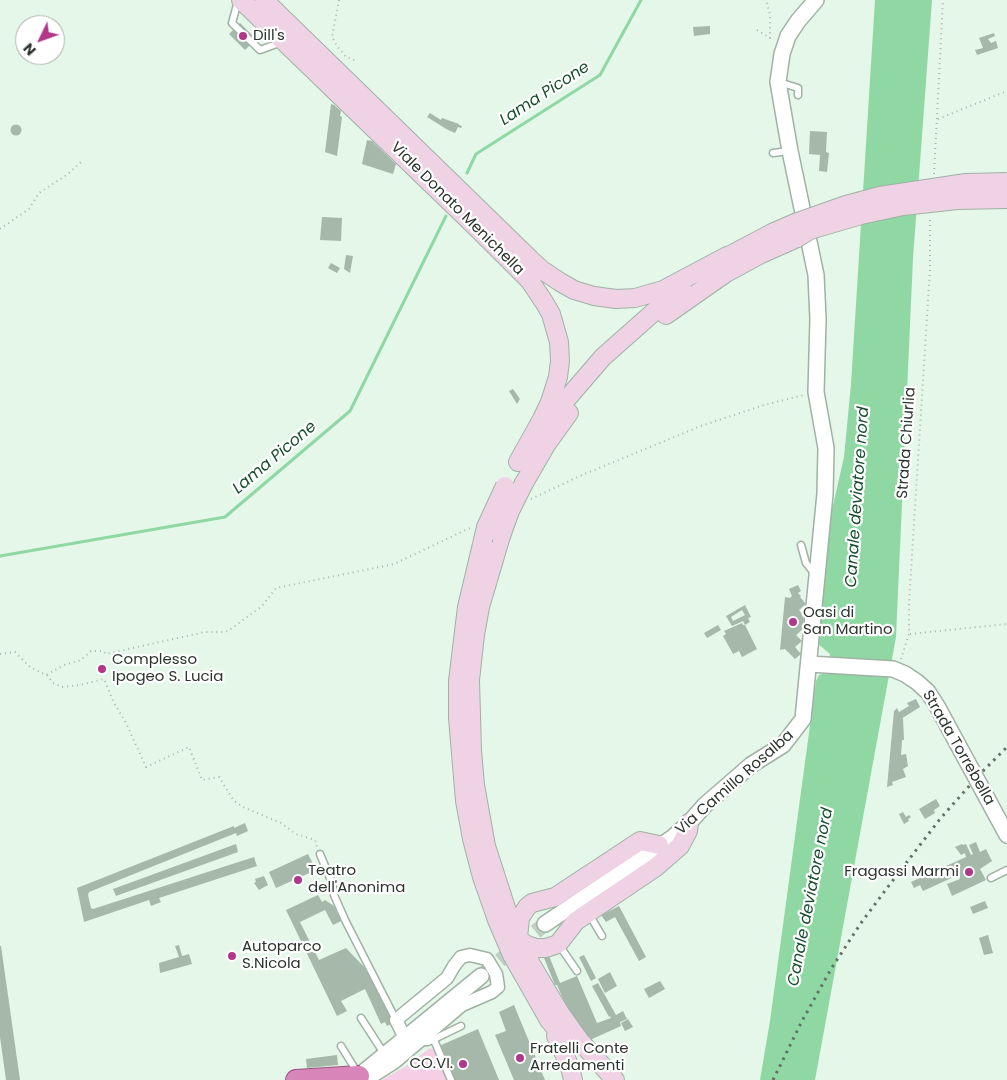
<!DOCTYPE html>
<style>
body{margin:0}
#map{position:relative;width:1007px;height:1080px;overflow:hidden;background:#e4f7e8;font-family:Poppins,sans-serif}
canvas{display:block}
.north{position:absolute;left:15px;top:15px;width:50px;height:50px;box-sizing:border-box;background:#fff;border:1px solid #abaeab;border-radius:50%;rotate:228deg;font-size:14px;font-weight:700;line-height:20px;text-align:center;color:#2c342e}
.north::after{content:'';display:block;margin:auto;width:18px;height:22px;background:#b13789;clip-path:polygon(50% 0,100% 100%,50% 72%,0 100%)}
</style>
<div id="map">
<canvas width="1007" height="1080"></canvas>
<div class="north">N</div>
</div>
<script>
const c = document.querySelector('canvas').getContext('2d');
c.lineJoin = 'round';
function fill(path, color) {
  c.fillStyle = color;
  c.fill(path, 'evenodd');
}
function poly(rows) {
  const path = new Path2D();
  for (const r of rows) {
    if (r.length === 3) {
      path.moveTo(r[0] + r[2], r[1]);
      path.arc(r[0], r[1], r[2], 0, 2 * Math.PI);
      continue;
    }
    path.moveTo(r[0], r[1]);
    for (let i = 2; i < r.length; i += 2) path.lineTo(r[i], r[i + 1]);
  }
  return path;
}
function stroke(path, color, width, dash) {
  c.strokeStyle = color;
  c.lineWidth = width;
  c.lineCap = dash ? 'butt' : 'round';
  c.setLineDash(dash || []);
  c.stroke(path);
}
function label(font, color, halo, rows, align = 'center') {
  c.font = font + ' Poppins,sans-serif';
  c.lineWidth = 4.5;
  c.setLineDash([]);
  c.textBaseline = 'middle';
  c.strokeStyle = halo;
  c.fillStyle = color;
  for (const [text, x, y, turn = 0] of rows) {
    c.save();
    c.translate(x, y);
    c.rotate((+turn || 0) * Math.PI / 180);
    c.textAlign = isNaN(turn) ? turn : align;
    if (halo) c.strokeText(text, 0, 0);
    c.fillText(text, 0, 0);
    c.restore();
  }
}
fill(poly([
 [430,1048,435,1051,448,1080,382,1080,406,1066]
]), '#f7cfe5');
fill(poly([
 [875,0,932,0,913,258,896,637,815,1080,760,1080,770,1021,816,681,819,675,829,672,830,654,817,643,827,532,844,457,851,384]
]), '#8fd8a4');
stroke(poly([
 [467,173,476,154,600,75,641,0],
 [0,556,225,517,350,411,446,216]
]), '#8fd8a4', 3);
fill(poly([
 [240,23,256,39,245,50,229,34],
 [710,26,710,34,694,36,693,27],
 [994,33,995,36,988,39,991,43,996,41,998,48,977,55,975,50,983,48,979,38],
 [331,104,334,105,341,111,340,116,342,117,337,156,325,152],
 [430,113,441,120,442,118,459,124,459,125,462,126,461,128,458,127,455,133,448,130,427,117],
 [16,130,5.5],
 [810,131,827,132,826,152,829,153,827,172,819,171,820,155,809,154],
 [367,140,372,141,396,164,393,174,362,164],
 [322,217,342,218,341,241,320,240],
 [346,255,353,256,350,273,344,269],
 [331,263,340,268,337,273,328,268],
 [513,389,520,399,517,404,509,391],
 [798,585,801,591,798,593,801,596,800,597,806,604,799,610,804,616,803,629,796,635,802,641,795,647,801,654,795,659,785,649,780,650,785,597,790,598,792,596,789,589],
 [745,605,751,617,748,618,750,622,745,625,743,621,732,626,726,616],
 [742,610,745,615,733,621,731,617],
 [742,623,743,625,745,625,757,649,742,657,739,651,733,654,723,636,726,634,724,631],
 [718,625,721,630,707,638,704,633],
 [916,699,920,707,901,719,903,718,904,740,902,740,901,755,906,754,908,766,903,769,906,777,892,782,893,785,887,787,894,711,897,708,899,712,909,706,907,703],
 [936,799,940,806,934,810,935,813,925,819,919,809],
 [903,812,906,817,909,815,911,817,908,819,909,821,904,824,899,814],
 [245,823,248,831,237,836,236,833,89,892,88,895,91,908,93,909,254,857,257,866,159,898,161,902,151,906,149,900,84,922,77,888,234,826,234,828],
 [976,842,980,852,986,849,992,861,980,869,986,880,952,896,947,884,960,879,958,875,923,891,920,885,914,888,911,882,966,857,965,853,961,855,955,847,962,844,963,845,966,844,971,855,973,854,969,845],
 [236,844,238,852,116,896,113,889],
 [308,854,316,870,276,888,269,872],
 [264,876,268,885,259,890,254,883,256,882,255,879],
 [318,895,322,902,325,900,334,906,341,921,333,925,325,910,300,922,319,960,346,948,366,969,393,1023,387,1026,385,1022,381,1024,365,989,341,1001,347,1011,337,1016,286,910],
 [985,901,988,908,973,914,970,907],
 [619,906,646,957,639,961,615,917,606,922,601,915],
 [988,935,993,953,984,955,979,938],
 [179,945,182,956,189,954,192,964,160,973,159,963,179,957,175,946],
 [0,946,1,946,20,1080,6,1080,0,1037],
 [547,951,560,983,577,976,597,1023,611,1018,610,1016,609,1017,592,986,598,983,616,1015,623,1011,627,1019,620,1022,621,1026,590,1040,567,1008,557,985,555,985,542,953],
 [584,955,596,978,591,981,579,957],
 [610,972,617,986,605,993,598,979],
 [660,981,665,989,649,998,644,989],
 [514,1005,545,1080,514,1080,495,1035,506,1031,499,1012],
 [628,1019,633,1027,625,1031,621,1023],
 [478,1029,499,1080,453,1080,439,1046],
 [337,1055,338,1065,307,1068,306,1059]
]), '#a6b8aa');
stroke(poly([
 [482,975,545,924]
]), '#bfd0c3', 15, [15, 8]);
const service = poly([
 [238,1,232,23,260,50,282,42],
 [779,82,798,88,798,95],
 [773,153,789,151],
 [801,545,806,563,814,573],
 [320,854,332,883,334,895,345,920,396,1020],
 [991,878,1007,870],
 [589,914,602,936],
 [559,945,577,971],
 [361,1018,385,1055],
 [434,1040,451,1080],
 [420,1042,428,1042,461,1026],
 [341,1046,357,1072]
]);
const minor = poly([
 [367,1080,395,1062,462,1005,492,992,498,987,496,974,487,959,470,955,461,957,454,966,447,978,396,1020,405,1038]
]);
const tertiary = poly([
 [809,664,893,669,905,674,917,682,928,692,937,706,1007,835],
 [545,924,672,838,689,823,705,805,751,765,783,745,803,719,825,494,826,448,816,392,818,319,816,275,790,151,778,82,782,54,788,36,798,21,816,0],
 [354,1080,481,976]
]);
const secondary = poly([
 [241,0,479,230,530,281,544,302,551,314,559,342,560,361,558,377,550,402,542,419,518,462],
 [264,0,530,259,542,270,560,282,574,290,594,296,616,299,635,298,663,290,727,256],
 [717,262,772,233,795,223],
 [666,315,726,273,761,254,797,238],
 [547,422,603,357,682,287],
 [524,483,546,445,569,413],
 [501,536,480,607,475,635,470,680,472,751,475,785,486,846,507,911,531,964,560,1013,580,1041,615,1080],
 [483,540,467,607,458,681,458,718,465,801,472,839,482,877,497,920,512,955,549,1020,570,1046],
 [518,937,520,918,527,907,532,903,555,897,640,841,659,845],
 [518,939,527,945,536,948,546,948,558,944,576,921,656,867,680,846,688,831,689,823],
 [556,1036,570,1067,573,1080]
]);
const trunk = poly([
 [296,1080,359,1076]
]);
stroke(service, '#9fb2a4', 9);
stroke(minor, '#9fb2a4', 15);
stroke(tertiary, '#9fb2a4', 18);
stroke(secondary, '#9fb2a4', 20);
stroke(trunk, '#95567d', 22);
stroke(poly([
 [339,0,332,37,337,46,346,57,357,61],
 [757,30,770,38,770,15,766,0],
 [938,119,1007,91],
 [934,174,943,0],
 [0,229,29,209,39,193,68,174,81,162],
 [531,499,582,475,701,426,764,405,804,395],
 [910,634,1007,624],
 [0,654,15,652,30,667,46,675,64,665,81,660,91,651,103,651,106,654,205,632,223,632,228,631,262,606,276,588,394,564,472,527],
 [901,659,909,634,909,603,930,269,930,216],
 [47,675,53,683,62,687,80,685,104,679,114,703,125,721,146,767,189,747,202,780,219,777,234,801,243,807,281,823,296,834,315,840,317,847]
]), '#a7b7ab', 2, [1, 4]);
stroke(service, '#fff', 6);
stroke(minor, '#fff', 12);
stroke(tertiary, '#fff', 15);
stroke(secondary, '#f0d2e5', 18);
stroke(trunk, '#d886ba', 20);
stroke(poly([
 [773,1080,802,1021,831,969,861,923,887,888,940,819,978,776,1007,747]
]), '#646f66', 3, [2.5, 5]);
const secondaryBridge = poly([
 [795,223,846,205,880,196,966,183,1007,182],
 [797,238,810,230,861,215,903,206,957,200,1007,199],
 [501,536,510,511,524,483],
 [483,540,486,527,505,486]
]);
stroke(secondaryBridge, '#9fb2a4', 20, []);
stroke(secondaryBridge, '#f0d2e5', 18);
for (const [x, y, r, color] of [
 [243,36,5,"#b13789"],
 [793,622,5,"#b13789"],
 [102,669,5,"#b13789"],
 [969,872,5,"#b13789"],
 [298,880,5,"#b13789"],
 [232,956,5,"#b13789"],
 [520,1058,5,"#b13789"],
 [463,1064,5,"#b13789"]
]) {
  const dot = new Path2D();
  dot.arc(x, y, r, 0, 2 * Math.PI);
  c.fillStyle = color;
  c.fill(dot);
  stroke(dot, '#fff', 2);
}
label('15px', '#2c342e', '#fff', [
 ["Dill's",253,36],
 ["Oasi di",803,613],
 ["San Martino",803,630],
 ["Complesso",112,660],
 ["Ipogeo S. Lucia",112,677],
 ["Teatro",308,871],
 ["dell'Anonima",308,888],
 ["Fragassi Marmi",959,872,"right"],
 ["Autoparco",242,947],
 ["S.Nicola",242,964],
 ["Fratelli Conte",530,1049],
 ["Arredamenti",530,1066],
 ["CO.VI.",453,1064,"right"]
], 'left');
label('15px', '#2c342e', '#fff', [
 ["Viale Donato Menichella",457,209,45],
 ["Strada Chiurlia",907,443,-86],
 ["Strada Torrebella",958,748,60],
 ["Via Camillo Rosalba",735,783,-41]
]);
label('italic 16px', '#174d2c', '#fff', [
 ["Lama Picone",545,94,-33],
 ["Lama Picone",275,458,-40],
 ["Canale deviatore nord",858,497,-86],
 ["Canale deviatore nord",811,897,-79]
]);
</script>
